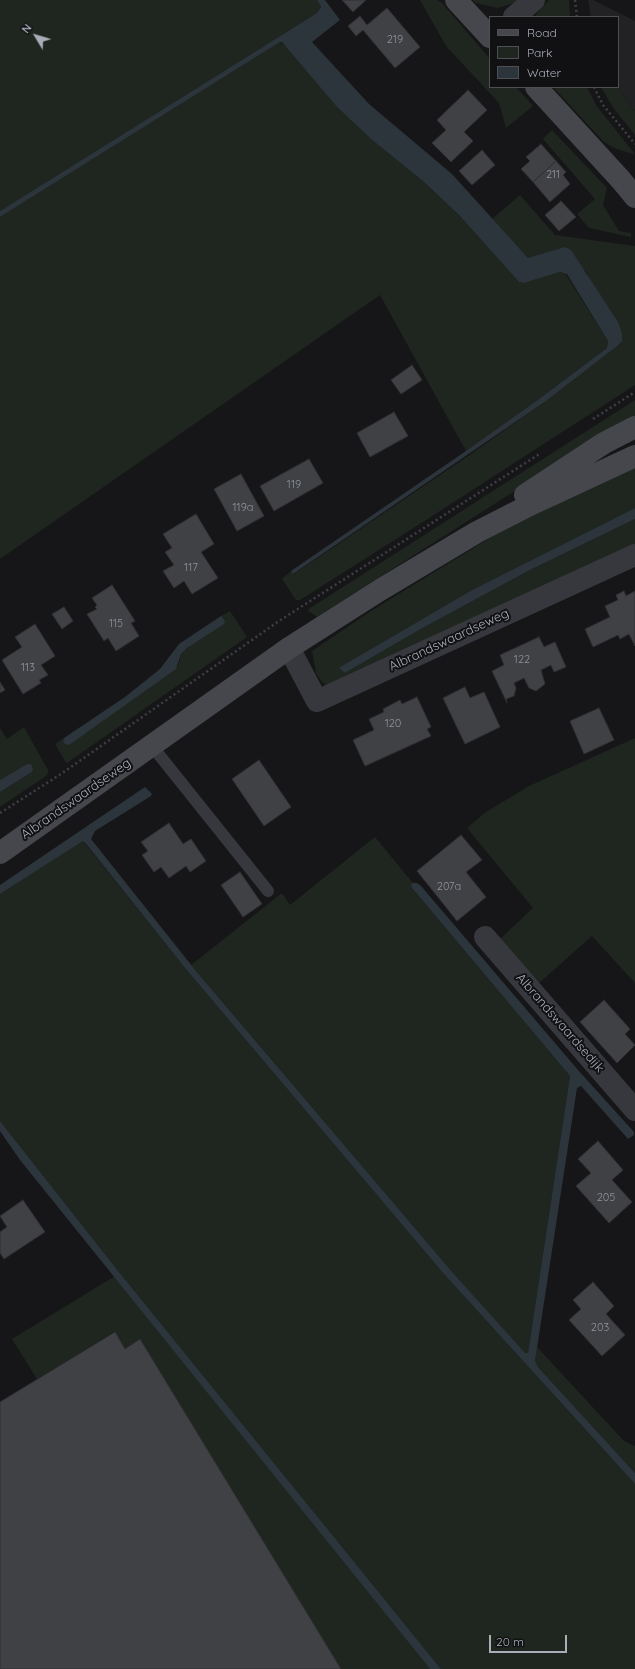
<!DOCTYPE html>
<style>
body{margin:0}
#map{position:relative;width:635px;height:1669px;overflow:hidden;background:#161618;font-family:Quicksand,sans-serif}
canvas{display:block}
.legend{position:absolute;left:489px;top:16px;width:130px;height:72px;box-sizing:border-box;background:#111113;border:1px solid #4d4f55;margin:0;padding:5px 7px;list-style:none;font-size:12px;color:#a8adb8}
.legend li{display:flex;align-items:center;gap:8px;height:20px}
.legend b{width:20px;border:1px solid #4d4f55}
.north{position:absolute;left:16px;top:16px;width:40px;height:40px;-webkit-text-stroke:3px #111113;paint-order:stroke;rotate:308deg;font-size:11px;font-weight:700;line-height:16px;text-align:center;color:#a8adb8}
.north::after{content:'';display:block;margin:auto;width:14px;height:18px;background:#a8adb8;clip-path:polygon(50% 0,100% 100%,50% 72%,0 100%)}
.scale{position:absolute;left:489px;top:1635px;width:78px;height:18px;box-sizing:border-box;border:2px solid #a8adb8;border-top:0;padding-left:5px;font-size:12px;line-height:14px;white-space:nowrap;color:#a8adb8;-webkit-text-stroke:3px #111113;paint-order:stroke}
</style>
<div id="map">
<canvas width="635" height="1669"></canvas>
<ul class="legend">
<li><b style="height:5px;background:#45474d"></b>Road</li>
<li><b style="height:11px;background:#1e261f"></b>Park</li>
<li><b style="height:11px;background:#2c353c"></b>Water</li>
</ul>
<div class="north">N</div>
<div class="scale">20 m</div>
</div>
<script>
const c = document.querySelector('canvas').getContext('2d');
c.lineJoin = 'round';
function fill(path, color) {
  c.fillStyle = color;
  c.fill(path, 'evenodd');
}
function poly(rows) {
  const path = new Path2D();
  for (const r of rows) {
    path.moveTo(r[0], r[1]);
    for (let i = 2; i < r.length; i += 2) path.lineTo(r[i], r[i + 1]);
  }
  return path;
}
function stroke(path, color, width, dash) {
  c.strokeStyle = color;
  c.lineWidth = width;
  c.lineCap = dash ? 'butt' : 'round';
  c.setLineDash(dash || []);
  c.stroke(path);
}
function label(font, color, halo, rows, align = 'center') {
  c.font = font + ' Quicksand,sans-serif';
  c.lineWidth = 4;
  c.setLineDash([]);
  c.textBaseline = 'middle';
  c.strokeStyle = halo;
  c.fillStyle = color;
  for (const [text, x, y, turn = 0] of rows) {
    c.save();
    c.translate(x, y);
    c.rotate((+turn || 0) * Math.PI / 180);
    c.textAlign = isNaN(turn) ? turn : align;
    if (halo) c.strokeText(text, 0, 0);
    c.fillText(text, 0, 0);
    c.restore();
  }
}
fill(poly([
 [588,0,593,0,635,21,635,111,617,87,618,87,618,17,591,17]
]), '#222225');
fill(poly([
 [0,0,317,0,321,7,317,13,0,211],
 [420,0,437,0,442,3,490,59,490,87,516,87,533,106,506,128,499,103,446,46],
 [472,0,518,0,515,3,498,8,476,3],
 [549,0,569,0,570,17,534,17],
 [280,42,286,46,337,107,371,139,424,182,459,215,519,282,524,283,560,272,565,273,608,341,607,348,539,399,466,451,380,295,0,559,0,217],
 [553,87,587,87,596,105,634,153,633,154,614,148,604,142],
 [601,87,617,87,635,111,635,135,614,109],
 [552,130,607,188,603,205,619,231,631,233,631,237,589,228,577,214,595,199,543,139],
 [520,195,555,235,635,246,635,385,423,522,300,600,296,600,282,579,291,571,294,574,471,454,546,401,616,347,586,271,528,258,492,219],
 [635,400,635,420,565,459,320,615,317,617,307,610],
 [635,465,635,508,472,590,340,667,340,669,345,673,419,630,528,571,635,519,635,546,329,687,322,682,316,673,312,651,371,611,493,536],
 [230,611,247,637,67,763,65,761,55,744,64,738,63,741,178,666,181,654,221,616],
 [24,727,48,770,48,773,46,776,0,807,0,792,32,772,27,764,0,780,0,728,7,739],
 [635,738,635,983,592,936,537,985,498,941,533,908,467,828,486,812,529,786],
 [375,837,413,883,412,885,412,888,570,1076,528,1353,525,1354,454,1274,191,965,282,893,290,905],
 [83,841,185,968,443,1273,635,1484,635,1669,441,1669,119,1272,0,1121,0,894],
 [115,1276,430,1669,341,1669,140,1339,125,1349,114,1332,37,1379,12,1339],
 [537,1347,624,1441,635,1446,635,1473,538,1367,535,1361]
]), '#1e261f');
fill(poly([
 [317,0,325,0,340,20,312,42,369,104,452,174,528,258,565,247,571,250,618,322,622,334,622,341,616,347,546,401,293,574,291,571,463,453,539,399,607,348,608,341,567,274,560,272,524,283,519,282,459,215,424,182,371,139,337,107,282,42,280,42,0,217,0,211,317,13,321,7],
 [635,508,635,519,528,571,419,630,345,673,340,669,340,667,472,590],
 [221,616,225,621,224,624,187,648,181,654,176,669,69,745,65,744,63,741,64,738,125,697,160,669,179,644],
 [27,764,31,764,33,769,32,772,0,792,0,780],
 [145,787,152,794,151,796,95,831,91,839,196,971,454,1274,525,1353,528,1353,570,1076,412,888,411,885,413,883,417,883,421,886,578,1070,634,1132,634,1135,628,1139,581,1086,577,1088,535,1361,538,1367,635,1473,635,1484,443,1273,185,968,87,845,83,841,80,843,0,894,0,885],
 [0,1121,119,1272,441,1669,430,1669,20,1160,0,1131]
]), '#2c353c');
const building = poly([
 [342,0,366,0,353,12,342,0],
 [387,8,420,47,395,68,363,30,356,36,348,26,360,16,367,25,387,8],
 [468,90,487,110,464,132,473,141,451,162,432,143,446,130,437,120,468,90],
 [541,144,556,161,533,182,521,169,530,161,526,157,541,144],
 [482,150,495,165,472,185,459,171,482,150],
 [556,161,566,172,563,175,570,184,550,202,533,182,556,161],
 [561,201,576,217,559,231,545,215,561,201],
 [412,365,422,380,401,394,391,380,412,365],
 [394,412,408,436,370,457,357,433,394,412],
 [309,459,323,483,274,511,260,486,309,459],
 [241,474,264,516,237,531,214,489,241,474],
 [196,514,214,544,201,552,218,578,192,594,184,581,174,588,163,571,174,565,165,552,172,548,163,534,196,514],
 [112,585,135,621,131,623,139,636,116,651,108,638,104,641,87,614,97,609,95,607,97,605,92,598,112,585],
 [624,591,626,596,635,591,635,646,629,634,620,639,618,635,593,647,585,629,610,617,605,606,618,600,616,595,624,591],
 [64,607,73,621,62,629,52,614,64,607],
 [35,624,55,656,41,665,48,675,39,680,41,683,23,694,2,660,22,647,15,637,35,624],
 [539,637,544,647,555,642,566,667,554,672,551,665,541,670,545,684,536,691,529,688,524,678,514,683,516,688,514,696,506,699,507,703,492,671,504,665,500,655,539,637],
 [0,682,5,690,0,693,0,682],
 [465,687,470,698,484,692,500,727,465,744,443,698,465,687],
 [417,697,431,727,427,729,431,736,365,766,353,740,374,730,369,719,384,712,383,709,400,700,402,704,417,697],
 [599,708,614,740,584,754,570,721,599,708],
 [259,760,291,807,264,826,232,779,259,760],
 [169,823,183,844,191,839,206,861,190,872,186,866,169,878,161,867,154,872,142,855,148,851,141,842,169,823],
 [461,835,482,860,466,872,486,897,457,921,417,871,461,835],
 [240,872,262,904,243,917,221,885,240,872],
 [604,1000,630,1029,625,1034,635,1045,617,1063,580,1022,604,1000],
 [598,1141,623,1170,612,1180,632,1202,609,1223,576,1186,591,1173,578,1159,598,1141],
 [23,1200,45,1232,4,1259,0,1253,0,1232,7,1227,0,1216,23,1200],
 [593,1282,614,1306,606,1314,625,1335,602,1356,569,1320,581,1309,573,1300,593,1282],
 [115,1332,125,1349,140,1339,341,1669,0,1669,0,1402,115,1332]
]);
fill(building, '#404145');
stroke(building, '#303034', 1);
stroke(poly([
 [575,0,577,17],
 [594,87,603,105,635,144],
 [593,419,635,392],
 [0,813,61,774,279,621,541,453]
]), '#3d3f44', 2.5, [2, 3]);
stroke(poly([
 [152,746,268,891]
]), '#37383d', 12);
stroke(poly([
 [514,17,534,0],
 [289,648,317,701,635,555],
 [485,937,635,1110]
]), '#37383d', 22);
stroke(poly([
 [456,0,490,37],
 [536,87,621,180,635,197],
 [525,495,604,443,635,427],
 [0,853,289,648,380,590,477,532,532,504,635,456]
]), '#45474d', 22);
label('11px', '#8e929b', null, [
 ["219",395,40],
 ["211",553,175],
 ["119",294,485],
 ["119a",243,508],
 ["117",191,568],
 ["115",116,624],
 ["122",522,660],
 ["113",28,668],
 ["120",393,724],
 ["207a",449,887],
 ["205",606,1198],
 ["203",600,1328]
]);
label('13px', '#a8adb8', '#111113', [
 ["Albrandswaardseweg",449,640,-25],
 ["Albrandswaardseweg",76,799,-35],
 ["Albrandswaardsedijk",560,1023,49]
]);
</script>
